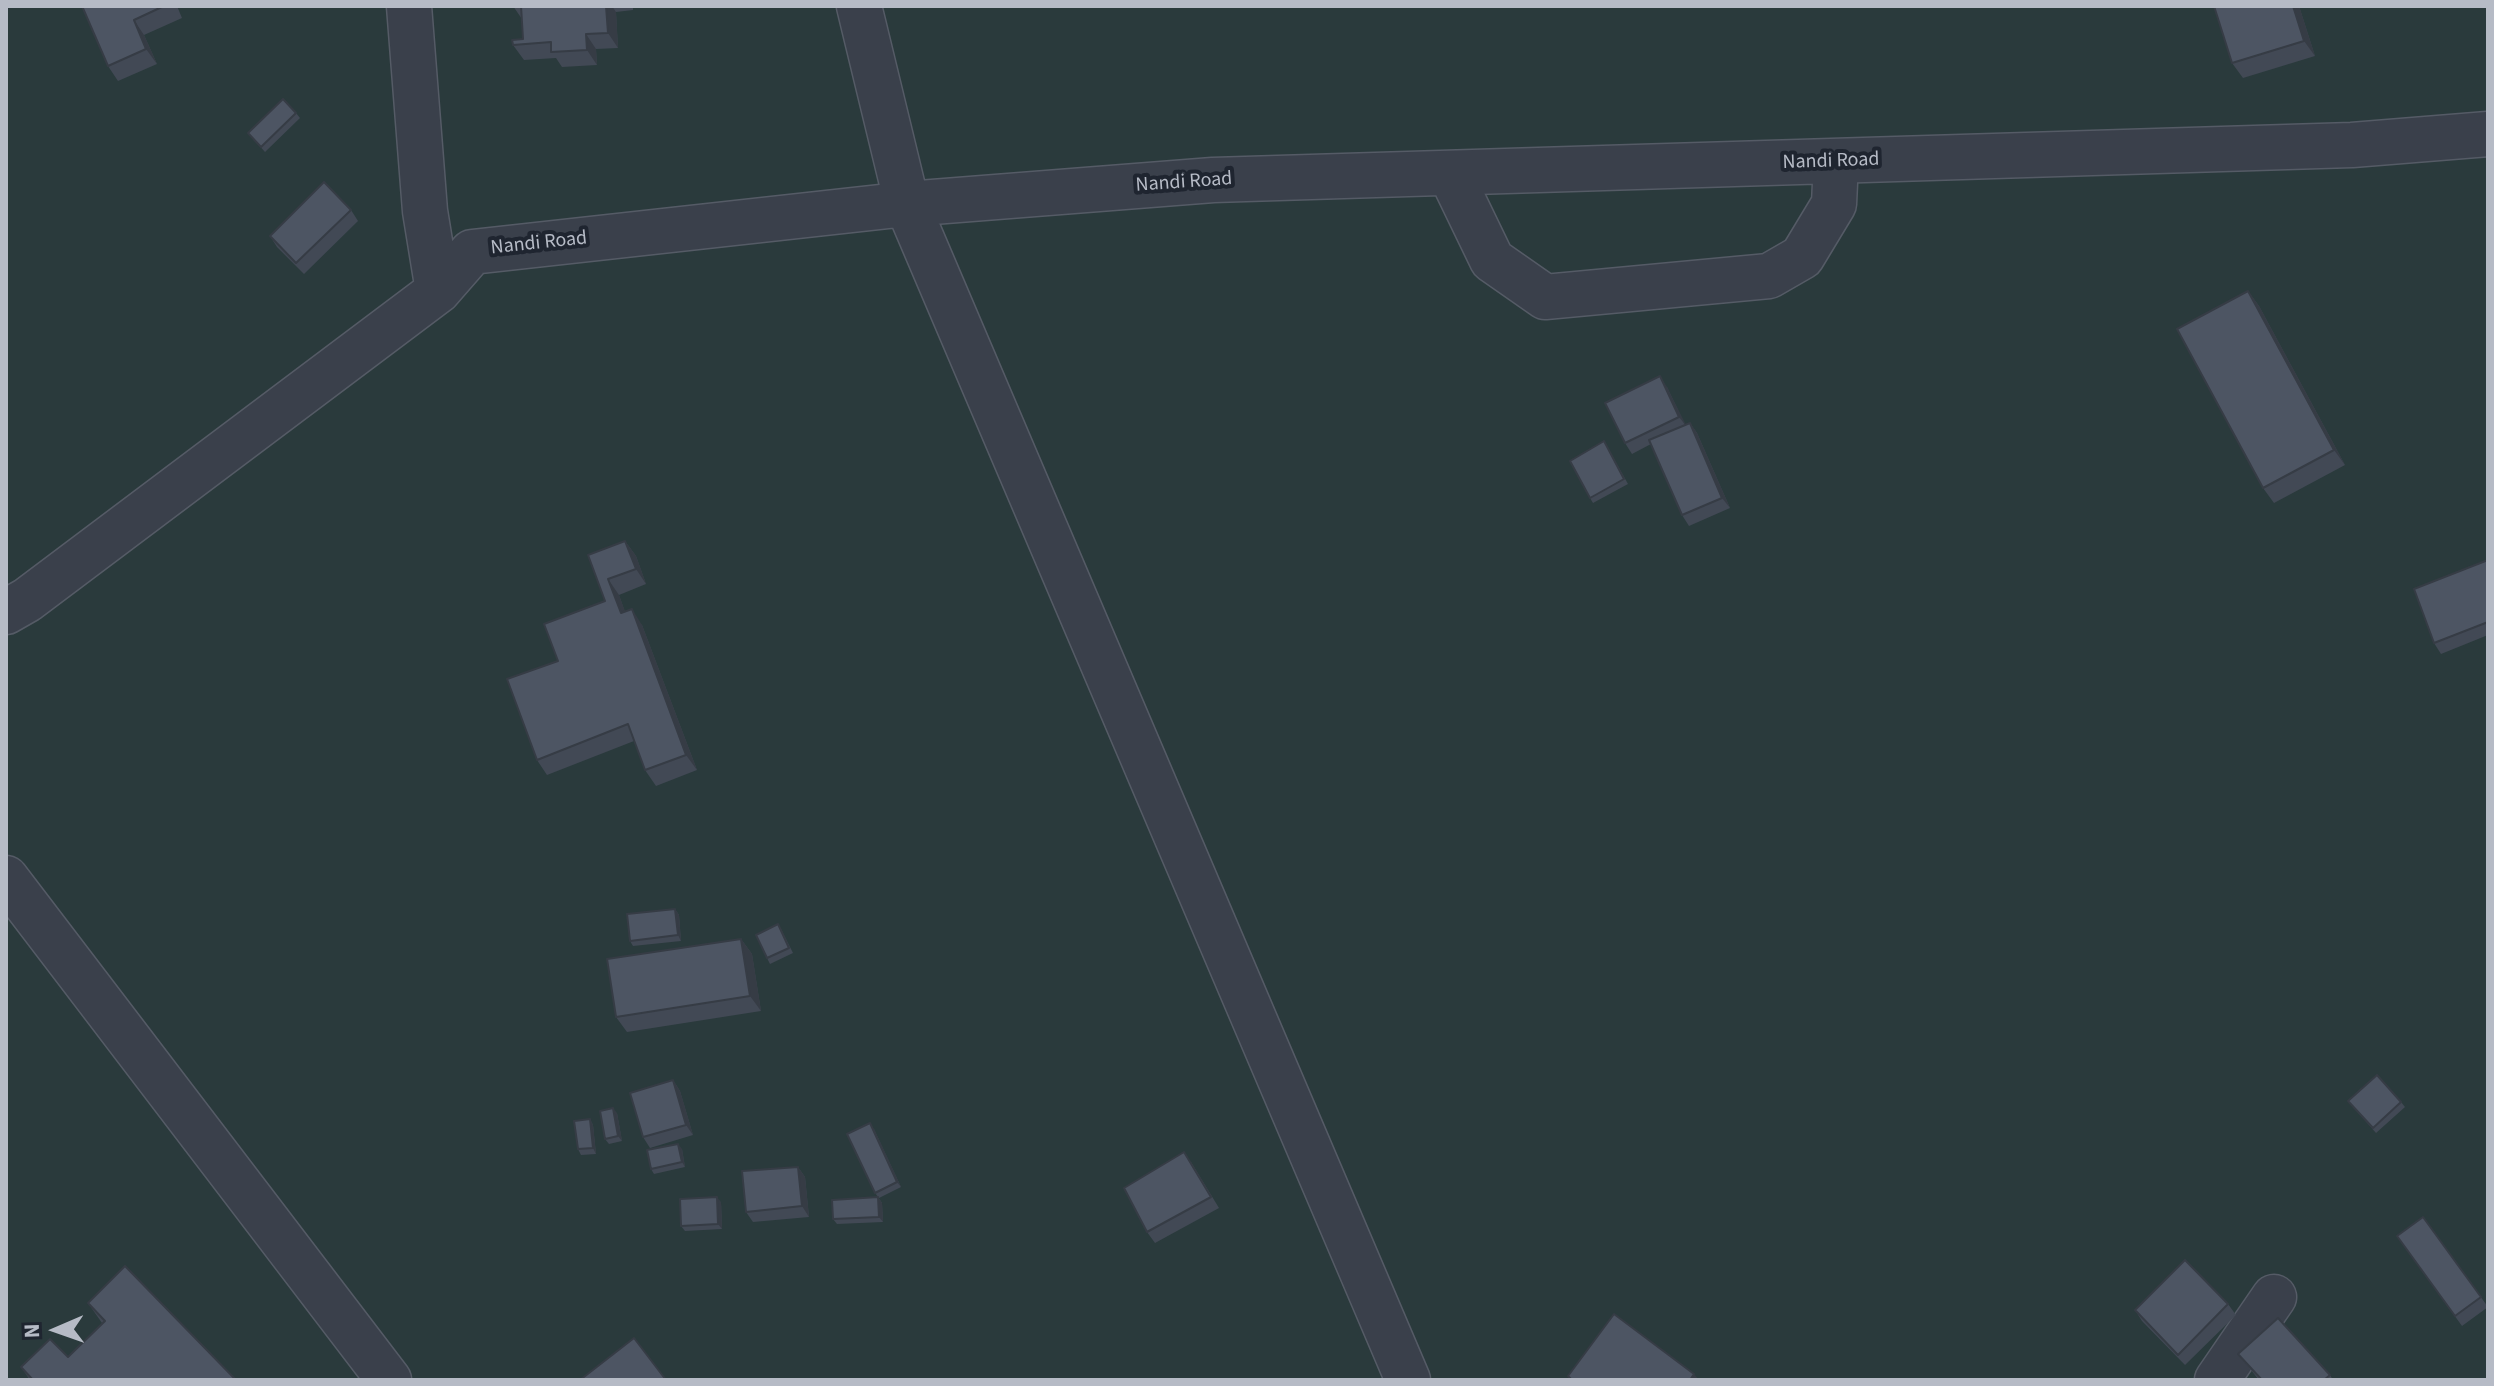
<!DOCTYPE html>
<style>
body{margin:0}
#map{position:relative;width:2494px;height:1386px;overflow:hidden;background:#272d3a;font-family:"Source Sans 3",sans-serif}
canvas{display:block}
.frame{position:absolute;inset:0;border:8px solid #b6bbc6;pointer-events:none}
.north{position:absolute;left:16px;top:1290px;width:80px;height:80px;-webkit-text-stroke:6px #1f2530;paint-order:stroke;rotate:268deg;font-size:22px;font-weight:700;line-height:32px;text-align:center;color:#b6bbc6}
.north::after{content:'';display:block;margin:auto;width:28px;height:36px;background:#b6bbc6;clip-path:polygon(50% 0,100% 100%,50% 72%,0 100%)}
</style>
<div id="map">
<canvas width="2494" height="1386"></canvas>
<div class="frame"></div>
<div class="north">N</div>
</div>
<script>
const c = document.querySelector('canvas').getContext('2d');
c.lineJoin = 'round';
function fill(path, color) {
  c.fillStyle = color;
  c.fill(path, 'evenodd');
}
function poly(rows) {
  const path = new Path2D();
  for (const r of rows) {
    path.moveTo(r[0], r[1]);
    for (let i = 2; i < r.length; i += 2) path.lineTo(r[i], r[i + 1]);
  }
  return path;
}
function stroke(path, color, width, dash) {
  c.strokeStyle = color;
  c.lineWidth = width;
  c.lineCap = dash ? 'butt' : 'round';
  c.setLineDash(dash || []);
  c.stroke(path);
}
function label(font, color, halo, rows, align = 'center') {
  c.font = font + ' "Source Sans 3",sans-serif';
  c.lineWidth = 8;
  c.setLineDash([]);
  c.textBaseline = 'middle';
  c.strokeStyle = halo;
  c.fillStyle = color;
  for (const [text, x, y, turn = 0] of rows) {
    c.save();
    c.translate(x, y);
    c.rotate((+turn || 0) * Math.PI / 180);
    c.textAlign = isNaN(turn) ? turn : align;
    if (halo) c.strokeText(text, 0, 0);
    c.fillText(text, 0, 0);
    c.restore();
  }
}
fill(poly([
 [6,6,2488,6,2488,1380,6,1380]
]), '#2a3a3c');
const minor = poly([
 [409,6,425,211,438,291],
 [859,6,907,204,1408,1380],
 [1450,173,1492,260,1545,297,1769,276,1802,257,1834,204,1836,162],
 [6,612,27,600,438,291,472,252,907,204,1213,180,2352,145,2488,134],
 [6,878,389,1380],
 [2217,1380,2274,1297]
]);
stroke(minor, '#555b66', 47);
stroke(minor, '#3a404b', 44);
fill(poly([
 [82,6,177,6,182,18,144,35,157,64,118,81,108,66],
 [513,6,633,6,633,10,616,12,618,48,596,49,597,65,562,67,556,58,524,60,513,45,523,39,522,19],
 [2299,6,2315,56,2243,78,2232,63],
 [296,113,300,118,265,152,248,133],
 [351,210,358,221,304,274,277,247,270,236],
 [2248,291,2259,306,2345,465,2274,503,2263,488],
 [1667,387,1685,425,1690,423,1697,433,1730,508,1689,526,1682,515,1651,444,1632,454,1625,443],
 [1604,441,1628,484,1593,503,1590,498],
 [625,541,636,556,646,584,619,595,625,612,642,625,697,770,656,786,645,770,634,741,547,775,537,760,558,661,605,601,588,555],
 [2488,560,2488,635,2441,654,2434,643],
 [675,909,679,915,681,941,633,946,630,941],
 [781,929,793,953,770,964,767,958],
 [741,939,752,954,761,1011,627,1032,616,1017],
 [673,1080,680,1091,693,1135,650,1148,643,1137],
 [2348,1101,2401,1102,2405,1107,2376,1133],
 [617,1113,622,1141,609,1144,605,1139],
 [590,1119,593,1125,596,1154,581,1155,578,1149],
 [874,1129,901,1187,879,1198,875,1193],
 [682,1149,685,1167,654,1174,651,1169],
 [1191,1162,1219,1208,1155,1243,1147,1232],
 [798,1167,805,1177,809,1217,753,1222,746,1212],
 [878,1197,882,1203,883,1222,837,1224,833,1219],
 [721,1202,722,1229,685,1231,681,1226],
 [2423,1217,2488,1307,2462,1326,2397,1236],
 [88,1303,236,1380,30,1380,21,1367,68,1357,102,1323],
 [2228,1304,2236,1315,2185,1365,2142,1321,2135,1310],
 [2238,1354,2330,1375,2333,1380,2259,1380]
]), '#424955');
fill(poly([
 [606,6,612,6,616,12,618,48,608,33],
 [2293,6,2299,6,2315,56,2304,41],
 [134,20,144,35,157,64,146,49],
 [586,34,596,49,597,65,587,50],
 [2248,291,2259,306,2345,465,2334,450],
 [1660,376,1667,387,1687,427,1679,417],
 [1690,423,1697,433,1730,508,1722,498],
 [625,541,636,556,646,584,636,569],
 [608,579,619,595,631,628,621,613],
 [632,609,642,625,697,770,686,755],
 [675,909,679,915,681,941,678,935],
 [741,939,752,954,761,1011,750,996],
 [673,1080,680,1091,693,1135,686,1125],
 [613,1108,617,1113,622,1141,618,1136],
 [590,1119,593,1125,596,1154,593,1148],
 [870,1123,874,1129,901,1187,897,1182],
 [678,1144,682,1149,685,1167,682,1162],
 [798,1167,805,1177,809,1217,802,1206],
 [717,1197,721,1202,722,1229,718,1224],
 [878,1197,882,1203,883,1222,879,1217],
 [1694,1374,1699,1380,1690,1380]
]), '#363c45');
const building = poly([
 [82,6,164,6,134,20,146,49,108,66,82,6],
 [521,6,606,6,608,33,586,34,587,50,551,52,551,42,513,45,512,40,523,39,521,6],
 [2214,6,2293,6,2304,41,2232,63,2214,6],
 [283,99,296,113,261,147,248,133,283,99],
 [324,182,351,210,296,263,270,236,324,182],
 [2248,291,2334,450,2263,488,2177,329,2248,291],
 [1660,376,1679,417,1625,443,1605,403,1660,376],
 [1690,423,1722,498,1682,515,1649,440,1690,423],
 [1604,441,1624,479,1590,498,1570,461,1604,441],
 [625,541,636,569,608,579,621,613,632,609,686,755,645,770,628,724,537,760,507,679,558,661,544,624,605,601,588,555,625,541],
 [2488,560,2488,622,2434,643,2414,589,2488,560],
 [675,909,678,935,630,941,627,914,675,909],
 [778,924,789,948,767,958,756,935,778,924],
 [741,939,750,996,616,1017,607,959,741,939],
 [2377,1075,2401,1102,2373,1128,2348,1101,2377,1075],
 [673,1080,686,1125,643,1137,630,1093,673,1080],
 [613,1108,618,1136,605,1139,600,1111,613,1108],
 [590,1119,593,1148,578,1149,574,1121,590,1119],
 [870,1123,897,1182,875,1193,847,1134,870,1123],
 [678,1144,682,1162,651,1169,647,1150,678,1144],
 [1184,1152,1211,1197,1147,1232,1124,1188,1184,1152],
 [798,1167,802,1206,746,1212,742,1171,798,1167],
 [717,1197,718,1224,681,1226,680,1199,717,1197],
 [878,1197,879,1217,833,1219,832,1200,878,1197],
 [2423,1217,2481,1297,2455,1316,2397,1236,2423,1217],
 [2185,1260,2228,1304,2178,1355,2135,1310,2185,1260],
 [125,1266,236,1380,33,1380,21,1367,50,1339,68,1357,105,1321,88,1303,125,1266],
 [1614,1314,1694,1374,1690,1380,1572,1380,1568,1376,1614,1314],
 [2278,1318,2330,1375,2324,1380,2262,1380,2238,1354,2278,1318],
 [634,1338,666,1380,580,1380,634,1338]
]);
fill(building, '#4d5563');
stroke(building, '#363c45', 2);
label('20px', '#b6bbc6', '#1f2530', [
 ["Nandi Road",1831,162,-2],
 ["Nandi Road",1184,183,-4],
 ["Nandi Road",539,244,-6]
]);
</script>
